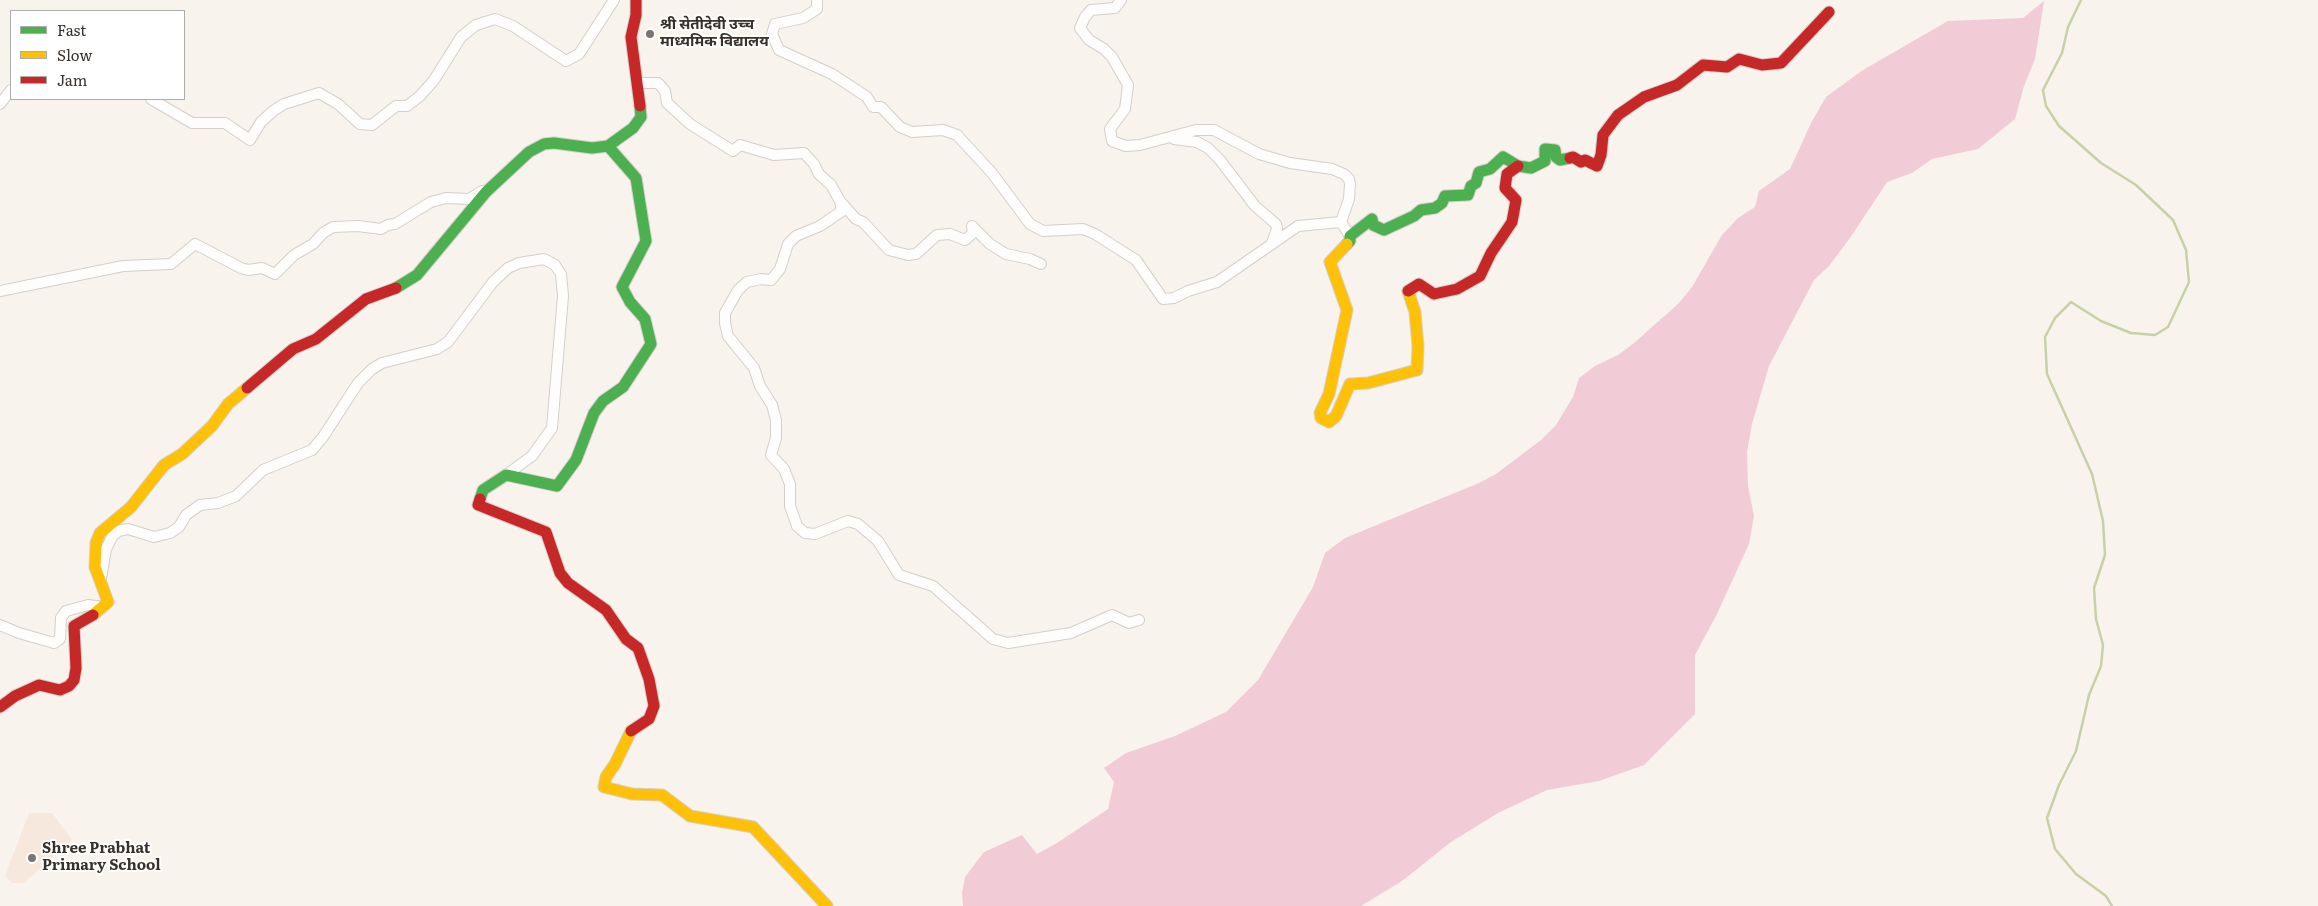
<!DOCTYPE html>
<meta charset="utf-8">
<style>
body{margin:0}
#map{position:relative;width:2318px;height:906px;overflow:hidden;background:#f9f3ee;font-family:Literata,serif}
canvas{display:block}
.legend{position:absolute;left:10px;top:10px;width:175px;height:90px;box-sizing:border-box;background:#fff;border:1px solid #afadaa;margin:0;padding:6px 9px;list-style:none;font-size:15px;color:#38312b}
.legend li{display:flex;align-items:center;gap:10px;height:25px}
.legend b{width:25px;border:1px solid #afadaa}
</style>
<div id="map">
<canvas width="2318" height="906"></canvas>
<ul class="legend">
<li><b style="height:6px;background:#4caf50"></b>Fast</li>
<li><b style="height:6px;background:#ffc107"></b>Slow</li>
<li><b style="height:6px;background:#c62828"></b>Jam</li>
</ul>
</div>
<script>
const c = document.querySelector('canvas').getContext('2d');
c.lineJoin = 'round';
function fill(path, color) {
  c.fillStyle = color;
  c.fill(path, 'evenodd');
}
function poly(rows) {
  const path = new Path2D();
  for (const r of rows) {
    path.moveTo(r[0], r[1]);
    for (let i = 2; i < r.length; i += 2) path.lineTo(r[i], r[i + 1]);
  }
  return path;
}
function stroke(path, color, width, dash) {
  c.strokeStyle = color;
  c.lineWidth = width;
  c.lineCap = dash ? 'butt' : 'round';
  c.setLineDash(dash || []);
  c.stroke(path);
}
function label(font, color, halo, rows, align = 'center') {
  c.font = font + ' Literata,"Noto Sans Devanagari",serif';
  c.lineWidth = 4;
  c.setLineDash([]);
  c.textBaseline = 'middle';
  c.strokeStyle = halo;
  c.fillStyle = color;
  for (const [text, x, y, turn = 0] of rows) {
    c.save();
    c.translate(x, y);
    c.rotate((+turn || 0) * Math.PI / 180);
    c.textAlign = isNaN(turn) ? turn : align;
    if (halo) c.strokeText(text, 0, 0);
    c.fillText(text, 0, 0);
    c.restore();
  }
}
fill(poly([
 [29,813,52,813,72,840,24,883,12,883,5,876]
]), '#f7e8dd');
fill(poly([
 [2044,1,2035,59,2024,86,2015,119,1978,149,1932,159,1912,173,1887,182,1850,238,1829,266,1814,280,1769,366,1752,424,1747,452,1748,486,1754,516,1749,544,1716,616,1695,655,1695,714,1644,765,1599,781,1547,790,1498,813,1451,842,1402,881,1361,906,963,906,962,893,965,877,984,852,1022,835,1037,854,1057,843,1108,809,1114,782,1104,768,1126,753,1175,736,1226,712,1258,680,1313,587,1325,553,1345,538,1479,483,1496,474,1541,440,1556,425,1573,397,1579,378,1595,366,1618,355,1633,344,1679,303,1692,287,1722,235,1738,218,1755,207,1759,191,1790,169,1811,123,1826,97,1863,70,1948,21,2023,18]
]), '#f1cbd6');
stroke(poly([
 [2081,0,2068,27,2062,53,2043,90,2046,106,2059,126,2101,163,2136,185,2173,220,2186,250,2189,282,2168,327,2155,335,2131,333,2101,321,2071,302,2055,318,2045,337,2047,374,2092,474,2103,521,2105,555,2094,588,2096,619,2103,645,2101,666,2089,695,2076,751,2059,785,2047,818,2055,849,2076,874,2106,896,2112,906]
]), '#c7d1a7', 2.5);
const street = poly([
 [817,0,817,9,803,18,775,24,772,34,779,50,832,74,867,97,873,107,881,107,900,127,912,132,943,130,957,135,992,173,1030,224,1043,231,1083,229,1095,234,1136,260,1163,299,1174,298,1188,291,1217,282,1298,226,1341,222,1350,236],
 [1121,0,1115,8,1091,10,1085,17,1080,28,1089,40,1104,49,1112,57,1128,85,1125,109,1110,129,1112,141,1126,146,1140,145,1196,130,1214,130,1259,154,1290,163,1332,169,1344,174,1349,179,1350,184,1349,199,1341,222],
 [638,83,658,83,665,91,667,103,690,124,733,151,740,145,774,155,804,153,814,164,819,174,831,185,840,201,856,219,863,222,889,250,908,255,916,254,937,235,950,234,965,240,973,233,972,226,990,244,1006,254,1030,259,1041,264],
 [151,99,192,123,225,123,250,140,261,122,273,111,284,104,319,93,338,104,360,124,372,125,396,106,407,106,420,96,434,80,461,37,476,25,495,19,513,26,566,61,579,54,614,0],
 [0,104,11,90],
 [1174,139,1197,142,1208,148,1220,160,1255,206,1276,224,1277,229,1272,243],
 [840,201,842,211,820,226,796,236,788,244,780,269,771,280,761,279,747,282,738,290,725,313,725,323,728,336,754,368,760,386,772,405,776,420,776,438,771,455,784,469,790,484,790,506,797,526,805,533,815,534,848,521,858,524,878,541,899,575,933,586,993,639,1008,643,1071,633,1112,615,1129,623,1139,620],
 [0,291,123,266,171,264,195,244,241,268,248,270,262,268,275,274,294,255,313,244,323,233,333,227,358,226,381,229,388,225,395,224,431,202,446,198,469,199,482,191],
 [101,579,106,549,112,537,118,531,128,529,154,537,170,533,179,527,186,515,200,505,218,503,236,496,263,470,312,450,323,437,358,383,372,369,382,363,437,349,448,342,493,282,508,268,519,263,544,259,555,265,561,274,563,296,552,428,532,456,506,475],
 [0,625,19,633,54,643,60,639,61,618,66,611,88,605,103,607]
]);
const fast = poly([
 [1347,244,1350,241,1350,236,1372,219,1373,225,1384,230,1414,216,1421,210,1435,208,1442,203,1445,196,1468,195,1471,186,1476,183,1479,172,1490,169,1503,157,1518,166,1531,168,1545,161,1545,149,1555,150,1556,157,1560,160,1570,158],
 [396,288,417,275,486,192,529,152,544,144,554,143,592,148,608,146,633,128,641,117,640,106],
 [480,499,483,490,506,475,557,486,576,460,594,413,603,401,623,387,651,344,645,319,630,302,622,287,646,241,636,178,608,146]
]);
const slow = poly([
 [1347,244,1330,262,1347,310,1329,394,1320,413,1321,418,1329,422,1336,416,1350,384,1368,383,1417,370,1418,346,1415,312,1408,291],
 [93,615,108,602,95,567,96,543,100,533,131,507,164,465,182,454,212,426,228,404,247,388],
 [631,731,615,764,606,777,604,787,632,794,662,795,690,816,753,827,827,906]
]);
const jam = poly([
 [636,0,636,15,631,37,640,106],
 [1570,158,1573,157,1581,162,1585,160,1597,166,1601,155,1603,135,1618,115,1644,97,1677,85,1703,65,1727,67,1739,59,1762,65,1781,63,1829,12],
 [1408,291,1419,284,1434,294,1457,289,1480,276,1491,253,1512,222,1516,200,1505,188,1507,174,1518,166],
 [247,388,293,349,316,339,366,299,396,288],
 [480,499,478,505,546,532,560,573,568,583,606,610,626,639,638,648,649,679,654,706,649,719,631,731],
 [0,707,15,696,39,685,60,690,69,686,74,680,76,668,74,626,93,615]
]);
stroke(street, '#d5cec9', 12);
stroke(fast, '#d5cec9', 13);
stroke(slow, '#d5cec9', 13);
stroke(jam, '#d5cec9', 13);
stroke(street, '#fefdfc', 10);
stroke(fast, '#4caf50', 11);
stroke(slow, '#ffc107', 11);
stroke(jam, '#c62828', 11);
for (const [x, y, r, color] of [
 [650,34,5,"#7c756f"],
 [32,858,5,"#7c756f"]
]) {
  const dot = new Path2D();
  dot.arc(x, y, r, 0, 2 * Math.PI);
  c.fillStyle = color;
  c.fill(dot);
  stroke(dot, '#fff', 2);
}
label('bold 15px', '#38312b', '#fff', [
 ["श्री सेतीदेवी उच्च",660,25],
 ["माध्यमिक विद्यालय",660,42],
 ["Shree Prabhat",42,849],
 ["Primary School",42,866]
], 'left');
</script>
